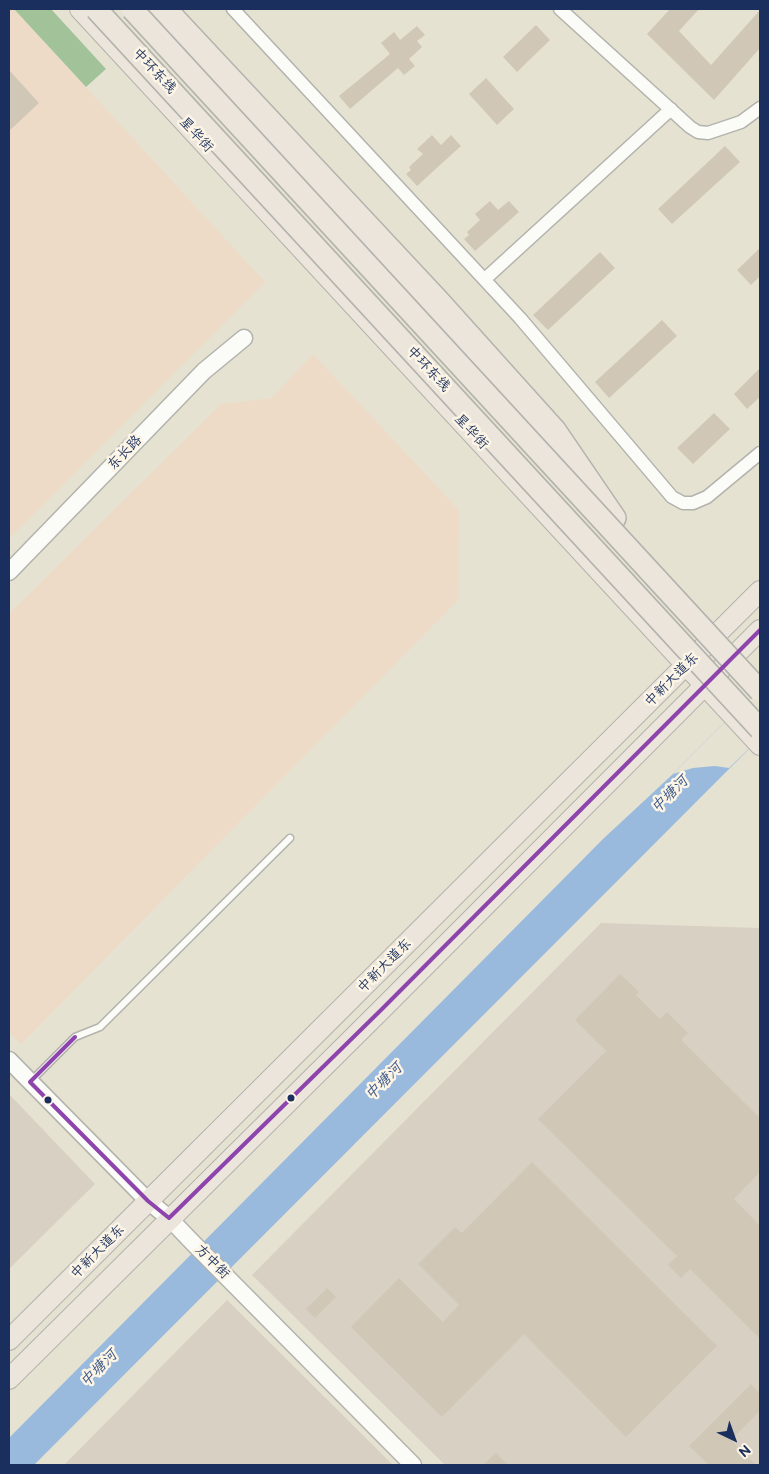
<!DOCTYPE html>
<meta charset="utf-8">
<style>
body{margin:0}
#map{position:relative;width:769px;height:1474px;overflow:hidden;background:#e6e2d1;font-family:"Balsamiq Sans",sans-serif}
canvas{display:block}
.frame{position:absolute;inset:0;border:10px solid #1b2f5e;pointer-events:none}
.north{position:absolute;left:709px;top:1414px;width:50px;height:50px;-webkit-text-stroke:4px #fcf5e5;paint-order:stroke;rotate:138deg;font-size:14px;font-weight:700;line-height:20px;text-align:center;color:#1b2f5e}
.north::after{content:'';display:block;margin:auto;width:18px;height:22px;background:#1b2f5e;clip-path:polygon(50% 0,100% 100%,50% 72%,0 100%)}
</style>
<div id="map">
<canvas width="769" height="1474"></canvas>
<div class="frame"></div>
<div class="north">N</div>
</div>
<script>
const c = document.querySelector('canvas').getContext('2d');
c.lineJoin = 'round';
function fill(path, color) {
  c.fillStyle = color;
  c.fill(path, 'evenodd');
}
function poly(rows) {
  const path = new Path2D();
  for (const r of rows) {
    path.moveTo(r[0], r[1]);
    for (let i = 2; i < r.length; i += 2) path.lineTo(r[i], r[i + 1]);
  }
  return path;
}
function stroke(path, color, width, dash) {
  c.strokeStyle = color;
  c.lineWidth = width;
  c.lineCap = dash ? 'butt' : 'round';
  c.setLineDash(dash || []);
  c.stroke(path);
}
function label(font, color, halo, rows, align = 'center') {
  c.font = font + ' "Balsamiq Sans","LXGW WenKai TC",sans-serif';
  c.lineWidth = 5;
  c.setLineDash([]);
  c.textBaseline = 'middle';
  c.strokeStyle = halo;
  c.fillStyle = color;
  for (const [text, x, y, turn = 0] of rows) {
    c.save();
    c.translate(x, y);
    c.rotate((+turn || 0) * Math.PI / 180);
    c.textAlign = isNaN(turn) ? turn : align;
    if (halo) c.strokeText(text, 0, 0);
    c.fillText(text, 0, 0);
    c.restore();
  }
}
fill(poly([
 [9,9,14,9,265,282,9,539],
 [313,354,459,510,458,600,21,1044,9,1032,9,614,221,404,272,398]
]), '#eddbc7');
fill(poly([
 [601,923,760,928,760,1465,445,1465,252,1275],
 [9,1094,95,1184,9,1269],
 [227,1300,393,1465,64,1465]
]), '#d9d0c4');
fill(poly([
 [14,9,51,9,106,69,86,87]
]), '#a2c39a');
fill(poly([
 [760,687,760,738,34,1465,9,1465,9,1438,603,839,673,774]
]), '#99b9dd');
fill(poly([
 [760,687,760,738,729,768,715,766,693,768,673,774]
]), '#e6e2d1');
fill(poly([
 [670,9,699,9,679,31,711,65,760,10,760,48,714,100,647,34],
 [536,25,550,40,517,72,503,57],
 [417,26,425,35,417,41,422,47,409,59,415,66,404,75,398,68,350,109,339,96,390,54,381,43,394,32,400,40],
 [9,70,39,103,9,131],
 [486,78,514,109,497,125,469,94],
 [432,135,441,145,451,135,461,146,417,186,406,174,411,170,409,167,423,154,417,149],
 [725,146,740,162,672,224,658,209],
 [490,201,498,210,509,201,519,212,475,251,464,239,469,235,467,232,480,220,475,214],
 [760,248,760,276,751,285,737,270],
 [600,252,615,268,548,330,533,315],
 [662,320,677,336,609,398,595,382],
 [760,368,760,397,747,409,734,394],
 [714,413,730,429,693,464,677,448],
 [620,974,639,992,636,995,660,1019,667,1012,688,1033,681,1040,760,1118,760,1172,734,1199,760,1226,760,1339,690,1269,681,1278,668,1265,677,1256,538,1119,606,1051,575,1020],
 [532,1162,717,1346,626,1437,524,1334,442,1417,351,1327,399,1278,443,1322,459,1305,418,1264,455,1227,462,1233],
 [327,1288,336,1297,315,1318,306,1309],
 [751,1384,760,1394,760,1411,731,1440,756,1465,709,1465,689,1446],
 [496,1453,508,1465,483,1465]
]), '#d0c7b7');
const service = poly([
 [31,1081,75,1037,100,1027,290,838]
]);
const minor = poly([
 [233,9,520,318,672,497,683,503,693,503,707,497,760,453],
 [560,9,690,127,698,132,708,133,741,122,760,108],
 [485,279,671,109]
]);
const tertiary = poly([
 [9,572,204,371,244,338],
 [9,1060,148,1201,169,1218,194,1244,413,1465]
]);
const primary = poly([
 [80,9,760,745],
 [148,9,583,483],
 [9,1340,760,591],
 [9,1379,381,1010,760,630]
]);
const trunk = poly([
 [166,9,438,300,555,430,615,518]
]);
stroke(service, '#b3b3ad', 9);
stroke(minor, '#b3b3ad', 15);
stroke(tertiary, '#b3b3ad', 19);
stroke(primary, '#b3b3ad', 22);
stroke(trunk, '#b3b3ad', 24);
stroke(service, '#fbfbf8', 6);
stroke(minor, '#fbfbf8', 12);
stroke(tertiary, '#fbfbf8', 16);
stroke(primary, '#ece5dc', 20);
stroke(trunk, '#ece5dc', 21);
const trunkBridge = poly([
 [96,9,760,729],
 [132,9,760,691]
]);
stroke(trunkBridge, '#b3b3ad', 24, []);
stroke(trunkBridge, '#ece5dc', 21);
stroke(poly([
 [30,1082,148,1201,169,1218,381,1010,760,630],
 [30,1082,75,1037]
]), '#8e44ad', 4);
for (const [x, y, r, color] of [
 [291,1098,4.5,"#1b2f5e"],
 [48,1100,4.5,"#1b2f5e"]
]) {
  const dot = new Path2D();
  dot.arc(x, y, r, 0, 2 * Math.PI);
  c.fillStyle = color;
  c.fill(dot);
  stroke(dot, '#fcf5e5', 2);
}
label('14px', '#1b2f5e', '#fcf5e5', [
 ["中环东线",154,71,47],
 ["星华街",196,135,47],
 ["中环东线",428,369,47],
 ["星华街",471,432,47],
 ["东长路",125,453,-46],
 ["中新大道东",672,680,-45],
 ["中新大道东",385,966,-45],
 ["中新大道东",98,1252,-45],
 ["方中街",212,1262,45]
]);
label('italic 15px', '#375386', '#fcf5e5', [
 ["中塘河",670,795,-45],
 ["中塘河",384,1082,-45],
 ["中塘河",99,1369,-45]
]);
</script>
